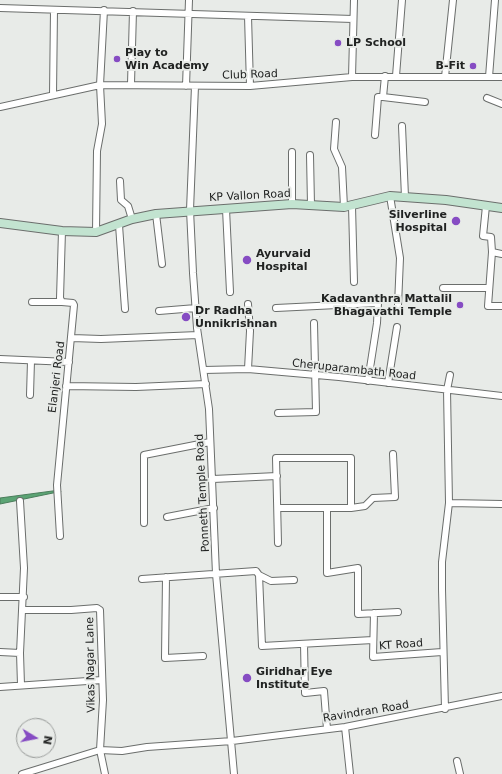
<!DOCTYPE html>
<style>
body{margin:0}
#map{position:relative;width:502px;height:774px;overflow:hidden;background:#e8ebe8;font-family:"DejaVu Sans",sans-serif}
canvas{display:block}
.north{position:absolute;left:16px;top:718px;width:40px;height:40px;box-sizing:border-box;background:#e8ebe8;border:1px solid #989b99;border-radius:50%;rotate:100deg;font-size:11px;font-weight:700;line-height:16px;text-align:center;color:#212322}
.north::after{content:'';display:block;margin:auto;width:14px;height:18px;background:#864cc3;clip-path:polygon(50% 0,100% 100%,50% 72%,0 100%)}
</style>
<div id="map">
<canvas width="502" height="774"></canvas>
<div class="north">N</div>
</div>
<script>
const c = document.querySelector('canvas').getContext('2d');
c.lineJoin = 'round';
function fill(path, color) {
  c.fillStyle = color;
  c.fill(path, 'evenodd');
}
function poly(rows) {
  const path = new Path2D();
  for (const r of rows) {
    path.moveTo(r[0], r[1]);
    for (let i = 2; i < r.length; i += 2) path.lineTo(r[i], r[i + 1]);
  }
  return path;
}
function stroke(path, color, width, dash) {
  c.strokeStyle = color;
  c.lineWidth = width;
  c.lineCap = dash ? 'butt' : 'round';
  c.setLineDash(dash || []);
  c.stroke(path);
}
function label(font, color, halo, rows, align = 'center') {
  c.font = font + ' "DejaVu Sans",sans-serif';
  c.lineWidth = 4;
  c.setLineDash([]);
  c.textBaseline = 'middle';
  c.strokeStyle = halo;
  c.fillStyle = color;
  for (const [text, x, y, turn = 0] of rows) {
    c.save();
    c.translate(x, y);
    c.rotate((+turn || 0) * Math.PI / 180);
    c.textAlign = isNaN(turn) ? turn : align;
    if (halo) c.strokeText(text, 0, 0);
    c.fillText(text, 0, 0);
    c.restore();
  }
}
const water = poly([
 [60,490,61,492,53,493,0,504,0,498,60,490]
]);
fill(water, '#5ba474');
stroke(water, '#4a7d5b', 1);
const street = poly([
 [0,8,353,19],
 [248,16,250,86],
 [396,76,402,0],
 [352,77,354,0],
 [445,77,453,0],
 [489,77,495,0],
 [131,84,133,11],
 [186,86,189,0],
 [195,86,190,210,193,273,197,328,209,409,216,574,234,774],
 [53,95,54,10],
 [383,97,425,102],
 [487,98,502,104],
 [0,107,100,85,250,86,352,77,502,77],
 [336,122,334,149,342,167,344,207],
 [402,126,405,197],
 [375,135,378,97,383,97,385,76],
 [292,152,292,204],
 [310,155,311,205],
 [120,181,121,200,128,206,132,219],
 [390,196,400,258,398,305],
 [352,206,354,282],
 [486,206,483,236,491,237,492,252,488,306,502,306],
 [226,209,230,292],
 [156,214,162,264],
 [119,225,125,309],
 [96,232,97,151,102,124,100,85,104,10],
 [492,252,502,254],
 [443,288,489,288],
 [32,302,62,302],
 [276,308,378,303,377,323,368,381],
 [159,311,196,308],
 [72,338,101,339,198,335],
 [0,359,69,362],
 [248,369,250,331,248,304],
 [204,370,248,369,339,377,502,396],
 [388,383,397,327],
 [66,386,136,387,206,384],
 [30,395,31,361],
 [278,413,316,412,314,323],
 [213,479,277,476],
 [20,501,24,568,20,653,21,685],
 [449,503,502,504],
 [278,508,351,508,365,506,373,498,395,497,393,454],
 [327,508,327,573,358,568,358,614,398,612],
 [167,517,214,508],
 [144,523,144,455,210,442],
 [60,536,57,485,74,305,73,303,62,302,60,298,62,231],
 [278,543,276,458,351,458,351,508],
 [259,575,262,646,373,640],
 [166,577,165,658,203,656],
 [142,579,256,571,259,575,271,581,294,580],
 [0,597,24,597],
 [23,610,71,610,97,608,100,610,103,700,100,750,105,774],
 [374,613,373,657,442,652],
 [304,644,305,693,324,691,327,729],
 [0,652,20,653],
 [0,687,102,680],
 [445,709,442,589,442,562,449,503,447,390,450,375],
 [345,727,350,774],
 [457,761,460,774],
 [22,774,100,750,122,751,147,747,232,741,345,727,502,696]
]);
const secondary = poly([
 [0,223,62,231,96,232,132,219,156,214,292,204,344,207,390,196,446,200,502,208]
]);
stroke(street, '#6b6e6c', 8);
stroke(secondary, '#6b6e6c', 10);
stroke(street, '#fff', 6);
stroke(secondary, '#c2e3d0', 8);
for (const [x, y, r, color] of [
 [338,43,4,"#864cc3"],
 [117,59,4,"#864cc3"],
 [473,66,4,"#864cc3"],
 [456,221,5,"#864cc3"],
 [247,260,5,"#864cc3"],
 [460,305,4,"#864cc3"],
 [186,317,5,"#864cc3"],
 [247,678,5,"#864cc3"]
]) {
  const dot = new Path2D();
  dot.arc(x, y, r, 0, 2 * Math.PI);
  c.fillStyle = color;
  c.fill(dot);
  stroke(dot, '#e8ebe8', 1.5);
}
label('bold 11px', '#212322', '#e8ebe8', [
 ["LP School",346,43],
 ["Play to",125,53],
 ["Win Academy",125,66],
 ["B-Fit",465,66,"right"],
 ["Silverline",447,215,"right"],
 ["Hospital",447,228,"right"],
 ["Ayurvaid",256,254],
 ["Hospital",256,267],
 ["Kadavanthra Mattalil",452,299,"right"],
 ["Bhagavathi Temple",452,312,"right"],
 ["Dr Radha",195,311],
 ["Unnikrishnan",195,324],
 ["Giridhar Eye",256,672],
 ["Institute",256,685]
], 'left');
label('11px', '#212322', '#e8ebe8', [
 ["Club Road",250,75,-2],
 ["KP Vallon Road",250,196,-3],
 ["Cheruparambath Road",354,370,6],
 ["Elanjeri Road",57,377,-83],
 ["Ponneth Temple Road",203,493,-93],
 ["KT Road",401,645,-4],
 ["Vikas Nagar Lane",91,665,-91],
 ["Ravindran Road",366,712,-9]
]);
</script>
